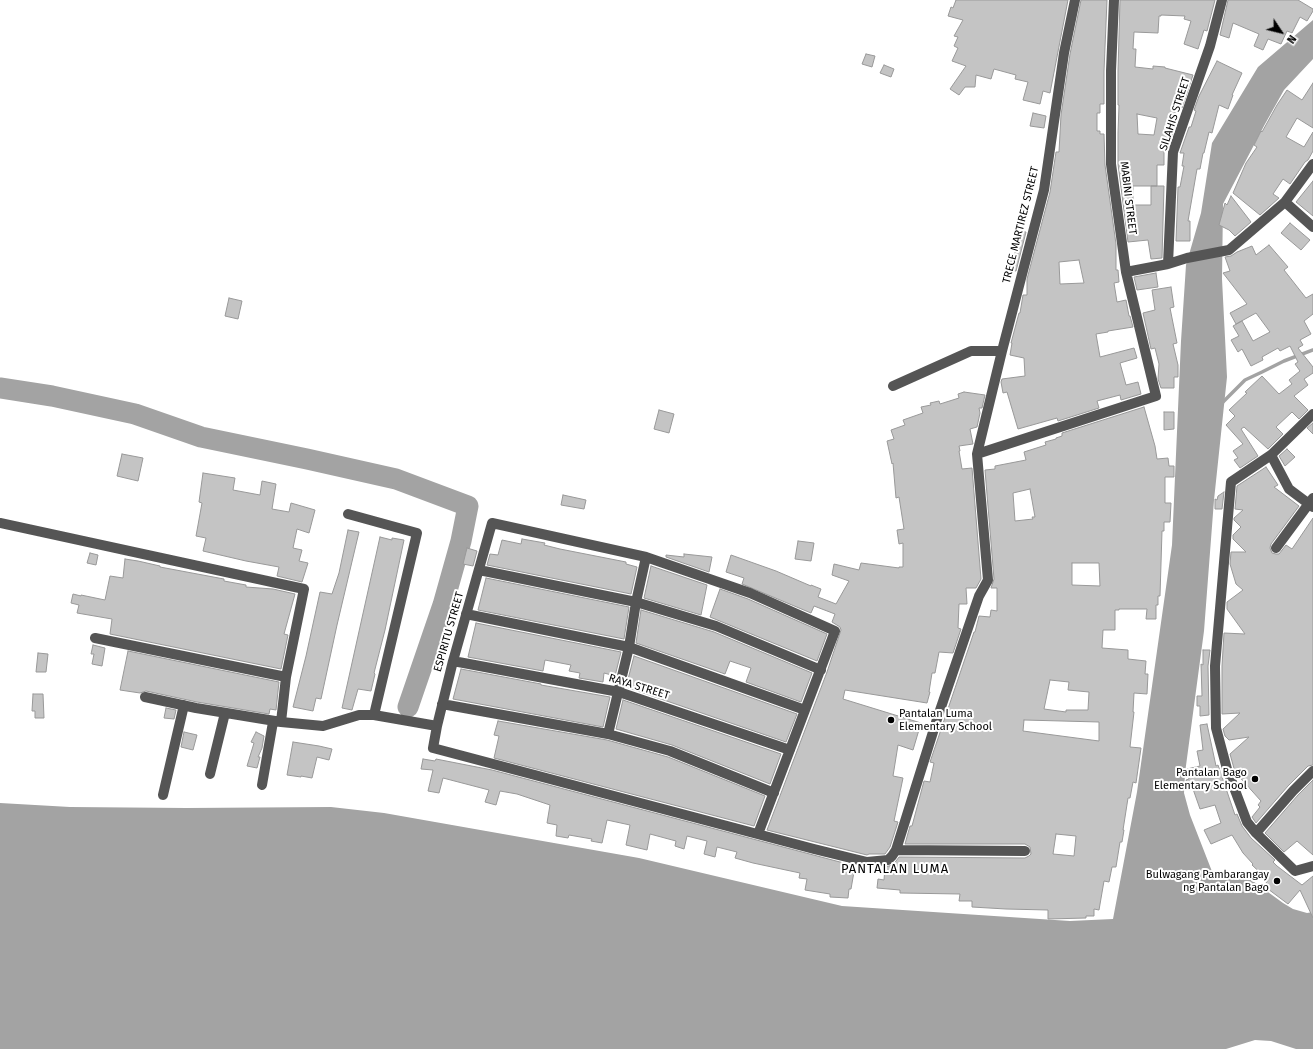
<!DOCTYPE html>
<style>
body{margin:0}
#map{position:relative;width:1313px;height:1049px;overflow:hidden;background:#fff;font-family:"Fira Sans",sans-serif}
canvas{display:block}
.north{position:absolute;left:1261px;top:12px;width:40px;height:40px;-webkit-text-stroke:3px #fff;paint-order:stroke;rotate:125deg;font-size:11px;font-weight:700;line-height:16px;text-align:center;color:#000}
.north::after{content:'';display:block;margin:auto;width:14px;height:18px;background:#000;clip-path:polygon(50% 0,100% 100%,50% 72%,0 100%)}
</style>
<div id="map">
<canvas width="1313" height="1049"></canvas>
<div class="north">N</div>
</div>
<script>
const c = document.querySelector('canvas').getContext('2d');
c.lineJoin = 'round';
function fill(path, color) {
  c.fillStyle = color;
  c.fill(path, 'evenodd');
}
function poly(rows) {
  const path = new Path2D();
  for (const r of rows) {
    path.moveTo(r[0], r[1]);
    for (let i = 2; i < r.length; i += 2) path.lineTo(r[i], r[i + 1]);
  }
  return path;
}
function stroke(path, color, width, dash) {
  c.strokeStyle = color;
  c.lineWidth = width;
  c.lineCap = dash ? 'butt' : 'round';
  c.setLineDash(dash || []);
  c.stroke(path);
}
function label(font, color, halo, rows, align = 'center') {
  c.font = font + ' "Fira Sans",sans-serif';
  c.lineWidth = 4;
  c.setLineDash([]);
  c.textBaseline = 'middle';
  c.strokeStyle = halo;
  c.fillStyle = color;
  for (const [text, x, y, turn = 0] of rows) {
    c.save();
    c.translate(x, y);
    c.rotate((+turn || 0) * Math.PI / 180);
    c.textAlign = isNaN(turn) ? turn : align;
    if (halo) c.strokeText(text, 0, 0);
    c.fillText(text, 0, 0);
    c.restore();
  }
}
fill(poly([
 [1313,20,1313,59,1284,90,1265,124,1223,204,1222,279,1227,377,1214,500,1204,631,1185,773,1184,793,1190,815,1213,874,1233,874,1250,879,1283,903,1293,909,1307,913,1313,912,1313,1049,1296,1049,1271,1041,1255,1040,1226,1049,0,1049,0,803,70,807,187,808,331,807,384,813,639,858,842,906,1070,921,1113,919,1137,792,1172,545,1181,341,1186,265,1201,213,1212,143,1258,67]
]), '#a3a3a3');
stroke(poly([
 [1222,403,1245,380,1262,372,1284,361,1313,350]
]), '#a3a3a3', 3.5);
stroke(poly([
 [0,388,52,396,135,414,201,437,307,459,396,479,468,506,461,541,443,605,408,707]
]), '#a3a3a3', 21);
const building = poly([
 [956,0,1068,0,1050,93,1043,91,1040,104,1023,100,1028,82,1015,79,1016,75,994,69,991,79,976,75,975,87,965,87,959,95,950,89,966,66,952,61,958,48,954,46,958,37,954,36,963,20,948,16,951,7,953,8,956,0],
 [1081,0,1107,0,1104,71,1104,104,1100,104,1100,113,1097,113,1097,131,1100,131,1100,134,1104,134,1105,165,1116,244,1116,270,1118,270,1119,282,1114,283,1117,302,1126,300,1129,316,1130,316,1133,327,1108,331,1108,332,1096,334,1100,357,1134,348,1137,358,1120,363,1126,385,1138,382,1141,394,1121,400,1120,395,1097,401,1099,408,1058,421,1057,418,1018,429,1007,392,1003,393,1001,382,1002,379,1025,376,1024,358,1010,355,1012,343,1011,343,1019,313,1020,313,1023,295,1027,295,1027,279,1050,192,1056,152,1059,152,1061,115,1070,54,1081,0],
 [1079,260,1084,283,1060,284,1059,262,1079,260],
 [1120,0,1215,0,1207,31,1204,30,1198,49,1184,44,1191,21,1184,19,1185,16,1161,15,1161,16,1159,16,1158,33,1134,32,1133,49,1136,49,1135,67,1153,69,1153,66,1165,67,1165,68,1193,75,1182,108,1176,106,1173,124,1176,124,1167,150,1164,150,1164,165,1157,165,1157,186,1133,186,1133,205,1151,205,1151,186,1164,186,1162,258,1151,259,1148,240,1128,242,1118,164,1118,133,1119,105,1118,105,1118,71,1120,0],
 [1137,114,1157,118,1154,135,1138,134,1137,114],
 [1228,0,1298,0,1313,9,1313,11,1307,21,1300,17,1292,33,1287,31,1281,44,1268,39,1263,50,1254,46,1259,34,1233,23,1229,38,1220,35,1228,0],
 [866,54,875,56,872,67,862,64,866,54],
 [1217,61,1242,73,1232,95,1233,95,1228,109,1219,105,1212,133,1209,132,1204,153,1203,153,1200,169,1197,169,1188,221,1190,221,1190,241,1176,241,1178,187,1180,187,1184,166,1182,166,1184,153,1180,153,1189,127,1191,127,1196,111,1194,110,1199,96,1217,61],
 [884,65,894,69,891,77,880,73,884,65],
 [1313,83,1313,128,1297,118,1286,137,1304,147,1313,132,1313,151,1308,160,1305,162,1290,184,1283,179,1273,194,1279,198,1260,215,1233,193,1246,163,1257,147,1254,145,1261,131,1262,132,1277,105,1287,90,1302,100,1313,83],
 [1033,113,1046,116,1044,128,1030,126,1033,113],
 [1313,181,1313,216,1296,202,1313,181],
 [1231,196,1251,222,1235,236,1229,230,1219,225,1225,203,1227,205,1231,196],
 [1290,223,1310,240,1301,250,1281,233,1290,223],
 [1016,231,1026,232,1016,271,1008,270,1011,254,1015,255,1016,231],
 [1269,245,1288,267,1284,270,1306,298,1313,294,1313,314,1304,321,1311,334,1300,340,1303,345,1298,348,1313,367,1313,373,1304,379,1308,385,1294,396,1308,410,1299,419,1292,412,1276,427,1283,434,1268,449,1244,427,1241,429,1258,456,1240,468,1234,460,1238,458,1233,451,1243,444,1226,425,1235,416,1229,410,1247,393,1245,392,1262,376,1279,394,1292,384,1289,380,1300,371,1295,364,1298,362,1290,346,1280,351,1278,348,1262,357,1263,360,1251,366,1242,349,1238,352,1231,340,1239,336,1233,326,1242,321,1253,341,1270,332,1256,313,1236,324,1230,313,1247,304,1223,273,1230,271,1225,257,1231,256,1237,252,1252,246,1256,255,1269,245],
 [1156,273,1158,287,1137,290,1134,277,1156,273],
 [1171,287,1174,307,1170,308,1177,343,1173,344,1178,365,1178,377,1174,377,1174,388,1161,388,1158,379,1159,364,1155,348,1151,349,1143,313,1155,310,1152,290,1171,287],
 [229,298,242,301,238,319,225,316,229,298],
 [964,392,985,395,982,408,979,408,980,413,977,427,970,429,973,444,959,446,960,451,959,451,962,469,972,468,981,579,976,588,966,588,967,604,959,604,958,628,961,629,953,653,939,652,935,673,932,673,929,692,930,692,927,703,845,690,843,699,921,723,913,750,898,745,893,776,903,778,894,821,898,822,890,847,885,854,869,854,867,855,767,830,827,672,841,630,840,627,832,622,835,614,814,606,811,613,742,584,744,578,726,572,731,555,776,571,811,586,811,585,821,589,818,597,836,604,849,581,832,575,834,564,859,570,861,563,899,568,899,567,903,567,903,543,899,544,897,530,904,529,899,497,896,498,893,463,892,464,887,441,894,439,891,430,905,425,903,420,923,413,921,407,931,405,930,403,939,401,940,404,959,398,958,394,964,392],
 [1144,407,1155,446,1157,459,1168,458,1169,466,1174,466,1174,477,1165,477,1165,503,1171,503,1170,522,1164,522,1164,531,1162,531,1160,596,1158,596,1158,605,1156,605,1156,619,1146,619,1147,609,1119,609,1119,610,1115,610,1115,630,1103,630,1102,648,1128,650,1128,659,1146,661,1145,674,1148,674,1147,694,1134,693,1133,712,1134,712,1130,747,1141,748,1136,783,1133,782,1130,798,1128,798,1123,830,1124,830,1122,842,1120,842,1116,867,1112,867,1109,882,1104,881,1099,910,1094,909,1094,916,1086,916,1086,918,1048,919,1048,910,1006,909,972,907,972,901,959,901,960,894,900,893,900,890,877,888,878,879,884,880,885,867,893,865,899,857,1025,858,1029,856,1031,854,1030,847,1025,844,905,844,910,826,912,826,924,781,930,782,934,763,930,762,974,632,975,632,979,616,990,617,991,610,997,611,997,588,991,588,994,579,985,470,995,469,995,466,1026,460,1024,452,1046,445,1045,442,1056,439,1056,438,1062,436,1062,433,1144,407],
 [1030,489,1035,517,1032,517,1033,519,1015,521,1013,493,1030,489],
 [1072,563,1099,563,1100,586,1072,585,1072,563],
 [1050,680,1069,682,1068,690,1089,692,1088,710,1066,710,1066,712,1044,709,1050,680],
 [1024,720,1099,722,1099,741,1023,731,1024,720],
 [1056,834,1076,836,1074,856,1053,854,1056,834],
 [659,410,674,414,669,433,654,429,659,410],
 [1164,412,1174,412,1174,429,1164,430,1164,412],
 [1313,423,1313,434,1307,428,1313,423],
 [1287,449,1295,457,1285,466,1279,456,1287,449],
 [122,454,143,458,138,481,117,476,122,454],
 [1266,467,1278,485,1274,487,1299,506,1271,544,1270,548,1272,553,1276,554,1279,554,1286,545,1292,549,1313,518,1313,765,1308,766,1288,786,1256,823,1252,817,1260,807,1258,805,1261,801,1235,772,1230,754,1249,737,1229,740,1225,736,1223,729,1240,713,1222,714,1222,666,1224,633,1245,634,1227,609,1227,602,1243,590,1236,584,1230,564,1231,552,1246,552,1233,539,1233,535,1241,527,1234,520,1234,518,1243,510,1235,509,1237,486,1266,467],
 [203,473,235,478,233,490,260,495,262,481,276,484,272,509,289,512,291,503,315,510,309,533,297,529,293,548,302,550,299,561,308,563,302,582,277,576,279,567,246,561,203,551,206,538,196,536,202,503,199,502,203,473],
 [1224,492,1222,509,1215,509,1215,499,1217,500,1218,496,1224,492],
 [563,495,586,500,584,509,561,505,563,495],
 [348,530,359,532,337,625,321,699,316,698,313,711,293,707,306,656,320,592,332,594,339,573,348,530],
 [380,537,392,540,392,538,404,540,385,630,374,673,375,674,371,691,358,689,352,710,342,708,380,537],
 [522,539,545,543,544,545,560,549,626,562,626,564,637,567,631,594,487,565,490,554,498,555,502,540,521,544,522,539],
 [798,541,814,543,811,561,795,559,798,541],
 [467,548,477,551,473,566,463,564,467,548],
 [90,553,98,555,96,565,87,563,90,553],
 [684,554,712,557,709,572,666,557,666,555,684,557,684,554],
 [125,559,138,561,160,566,160,567,224,579,224,581,246,585,246,587,273,589,295,594,284,634,288,635,281,669,110,634,112,619,77,613,79,605,71,603,73,594,81,596,81,595,105,600,110,576,123,578,125,559],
 [651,566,707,585,701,615,644,598,651,566],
 [486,578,629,607,624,639,478,610,486,578],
 [720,589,748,599,827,634,817,661,710,617,720,589],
 [641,610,714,632,812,673,801,702,746,682,751,668,730,661,725,674,636,643,641,610],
 [476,623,621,652,615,676,604,673,603,682,579,678,580,673,569,671,571,665,545,660,543,671,468,657,476,623],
 [93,645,105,648,102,666,92,664,94,654,91,654,93,645],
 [1203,650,1210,650,1208,666,1209,715,1200,716,1200,706,1197,706,1197,696,1202,696,1201,664,1203,665,1203,650],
 [128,651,279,682,276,710,270,709,269,714,197,702,146,691,140,693,120,690,128,651],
 [38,653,48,654,46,672,36,672,38,653],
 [634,656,797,714,786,742,626,687,634,656],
 [461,669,541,684,541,685,610,697,603,727,453,699,461,669],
 [33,694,43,694,44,718,35,718,35,711,32,711,33,694],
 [623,700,781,754,770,784,672,745,616,729,623,700],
 [166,708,176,710,174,719,164,718,166,708],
 [498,721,607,740,668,757,765,796,754,826,494,758,499,736,494,735,498,721],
 [1207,724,1216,766,1218,765,1235,815,1237,814,1242,826,1251,838,1275,860,1273,862,1277,866,1302,885,1313,876,1313,918,1300,890,1288,904,1264,886,1268,880,1252,865,1253,864,1243,853,1232,835,1211,844,1204,830,1221,823,1215,805,1200,809,1193,789,1189,790,1186,780,1189,779,1187,769,1200,766,1197,751,1203,750,1200,725,1207,724],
 [184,732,197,735,193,750,181,747,184,732],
 [256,732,264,736,262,748,258,757,260,757,257,768,247,766,254,743,251,742,256,732],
 [293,742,319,746,332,749,329,760,317,757,312,778,301,776,301,777,287,775,293,742],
 [423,759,435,761,436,759,492,770,855,866,851,889,849,889,848,898,830,897,830,894,805,890,807,879,799,878,800,873,753,863,735,858,737,852,717,847,715,857,704,854,707,841,687,836,684,849,675,846,676,841,650,834,647,850,626,845,630,825,607,820,602,843,591,841,592,839,569,835,568,838,556,836,557,825,547,823,550,805,517,794,500,791,496,805,485,802,489,790,443,778,439,793,428,791,433,770,421,769,423,759],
 [1313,780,1313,855,1297,841,1284,852,1265,833,1298,795,1313,780]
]);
fill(building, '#c4c4c4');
stroke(building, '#999', 1);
stroke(poly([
 [1285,202,1313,227],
 [1168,264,1173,152,1210,46,1222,0],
 [1126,272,1168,264,1187,258,1229,250,1285,202,1313,164],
 [893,386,971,351,1002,351],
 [1313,414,1271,455,1231,482,1215,666,1216,728,1227,769,1247,822,1256,833,1295,871,1313,866],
 [977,454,1156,396,1126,272,1111,164,1111,71,1114,0],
 [1271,455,1289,489,1313,507],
 [348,514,417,533,374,715],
 [0,523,304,589,286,677],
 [1276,548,1313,498],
 [479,570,636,602,716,626,821,670],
 [466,614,629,647,805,710],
 [95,638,286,677,281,722],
 [453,661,619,692,790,750],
 [145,697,196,708,281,722,323,726,359,715,374,715,437,726],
 [442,704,608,734,670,751,774,793],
 [608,734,629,647,636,602,646,557],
 [210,774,225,713],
 [262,785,273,722],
 [163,795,184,705],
 [1256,833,1293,791,1313,771],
 [758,834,835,631,750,593,646,557,492,523,453,661,437,726,433,748,814,849,867,862,888,860,892,856,896,850,938,716,979,596,988,580,977,454,1002,351,1044,190,1064,53,1075,0],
 [896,850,1025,851]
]), '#555', 10);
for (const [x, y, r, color] of [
 [891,720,4,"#000"],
 [1255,779,4,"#000"],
 [1277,881,4,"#000"]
]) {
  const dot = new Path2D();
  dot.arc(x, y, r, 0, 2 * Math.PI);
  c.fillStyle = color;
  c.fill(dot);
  stroke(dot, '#fff', 1.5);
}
label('11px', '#000', '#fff', [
 ["SILAHIS STREET",1175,114,-72],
 ["MABINI STREET",1128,198,83],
 ["TRECE MARTIREZ STREET",1021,225,-76],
 ["ESPIRITU STREET",449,632,-74],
 ["RAYA STREET",639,687,17]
]);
label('11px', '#000', '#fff', [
 ["Pantalan Luma",899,714,"left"],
 ["Elementary School",899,727,"left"],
 ["Pantalan Bago",1247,773],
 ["Elementary School",1247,786],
 ["Bulwagang Pambarangay",1269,875],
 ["ng Pantalan Bago",1269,888]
], 'right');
c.letterSpacing = '1px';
label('13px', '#000', '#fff', [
 ["PANTALAN LUMA",895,869]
]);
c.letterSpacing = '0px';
</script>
